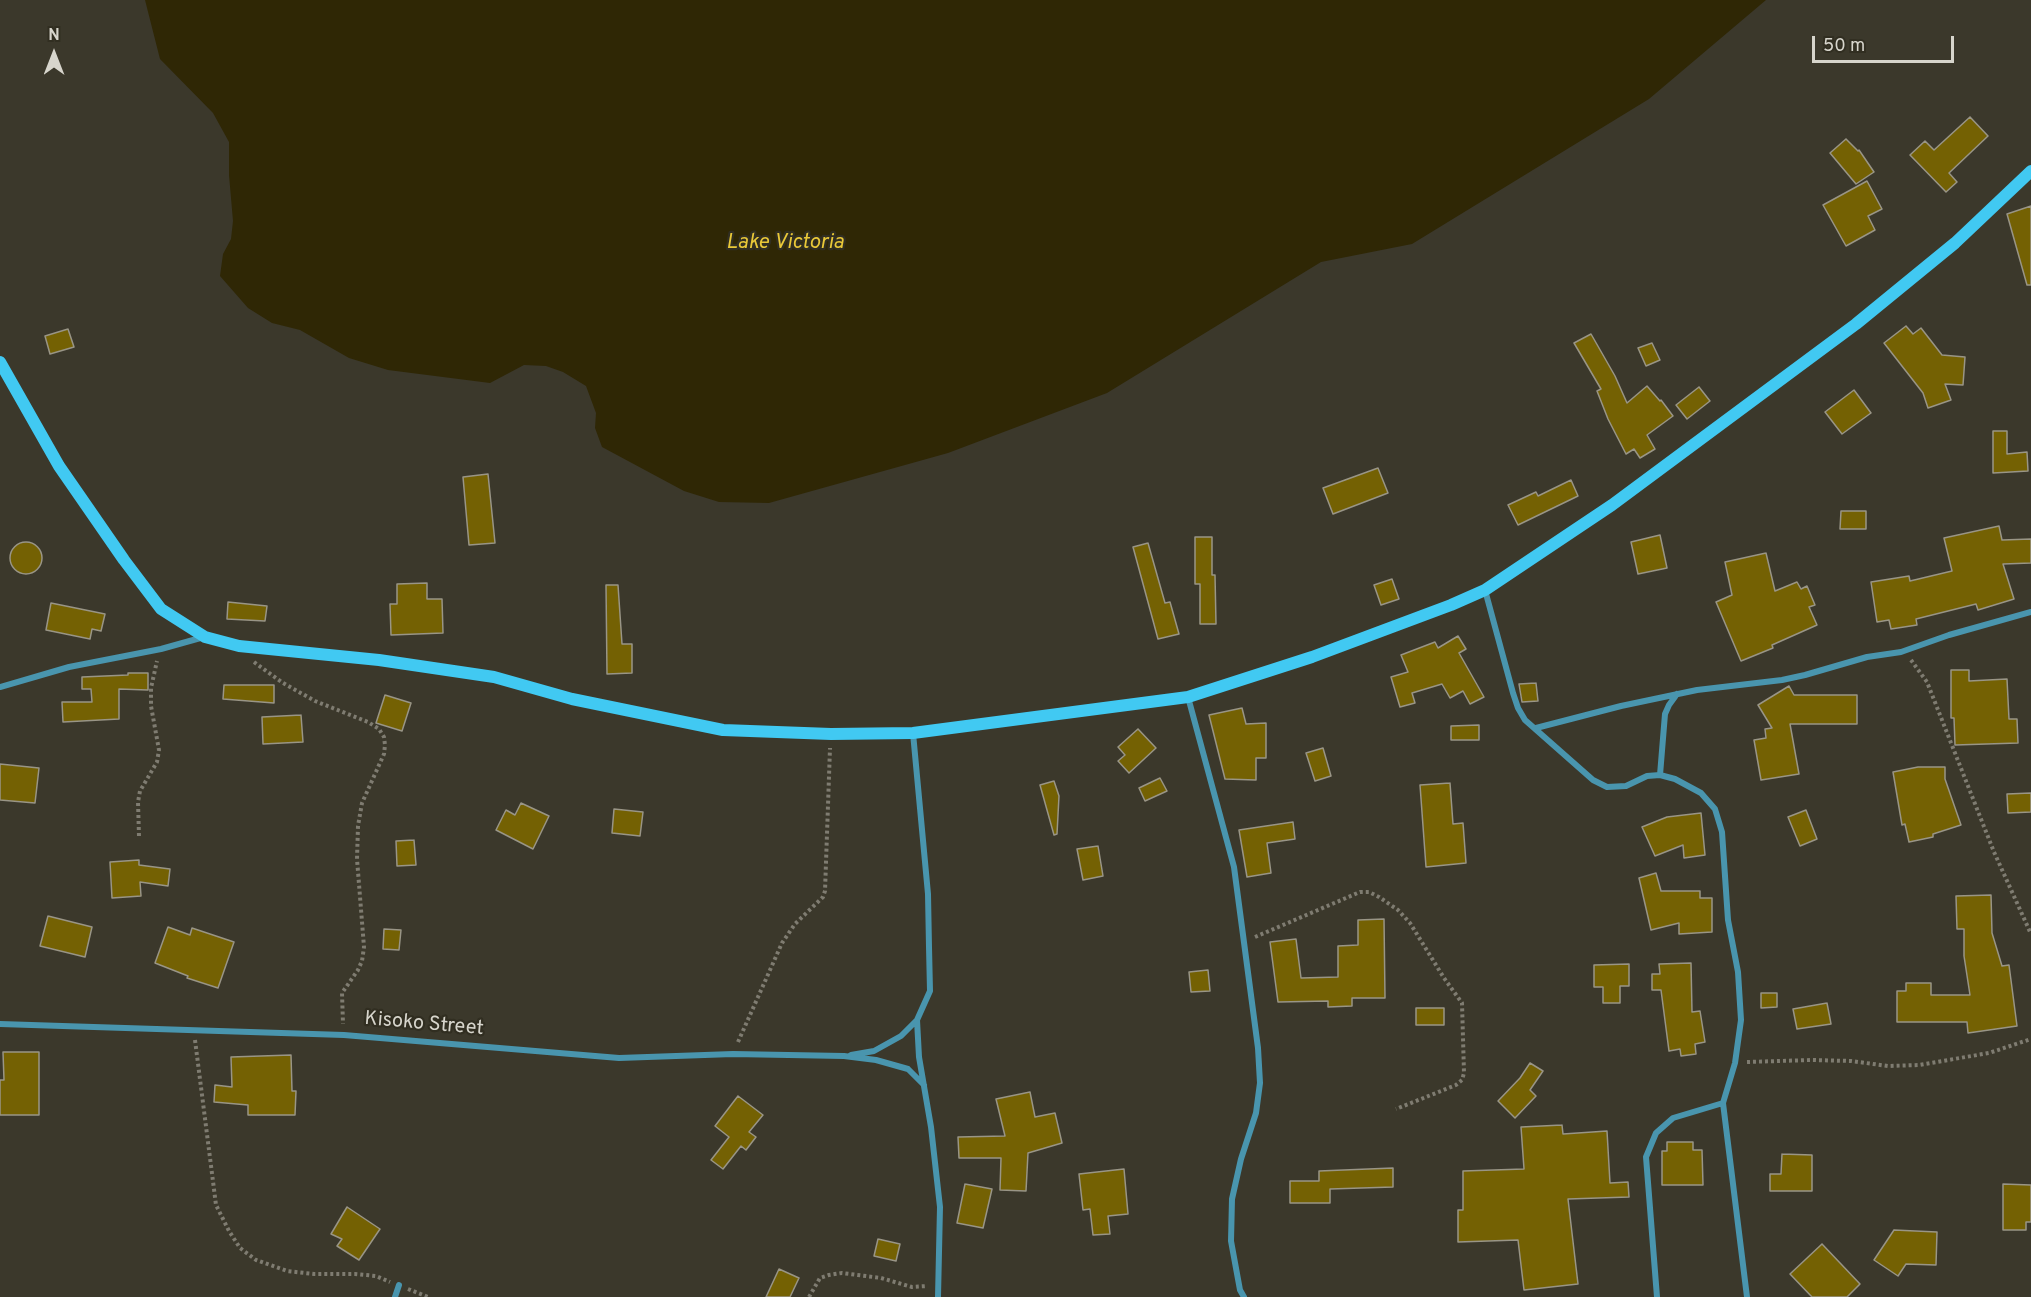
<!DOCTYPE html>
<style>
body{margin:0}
#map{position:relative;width:2031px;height:1297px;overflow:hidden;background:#3b382b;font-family:Overpass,sans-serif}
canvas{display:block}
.north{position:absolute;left:24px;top:24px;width:60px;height:60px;-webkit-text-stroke:4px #312e21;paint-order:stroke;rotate:0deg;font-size:16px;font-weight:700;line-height:24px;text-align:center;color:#d7d5cc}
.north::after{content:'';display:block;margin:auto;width:21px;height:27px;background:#d7d5cc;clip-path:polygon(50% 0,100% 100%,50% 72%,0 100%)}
.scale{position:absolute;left:1812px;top:36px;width:142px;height:27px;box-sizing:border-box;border:3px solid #d7d5cc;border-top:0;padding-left:8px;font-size:18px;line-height:21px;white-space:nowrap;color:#d7d5cc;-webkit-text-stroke:4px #312e21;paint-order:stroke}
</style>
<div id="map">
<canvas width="2031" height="1297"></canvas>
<div class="north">N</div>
<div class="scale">50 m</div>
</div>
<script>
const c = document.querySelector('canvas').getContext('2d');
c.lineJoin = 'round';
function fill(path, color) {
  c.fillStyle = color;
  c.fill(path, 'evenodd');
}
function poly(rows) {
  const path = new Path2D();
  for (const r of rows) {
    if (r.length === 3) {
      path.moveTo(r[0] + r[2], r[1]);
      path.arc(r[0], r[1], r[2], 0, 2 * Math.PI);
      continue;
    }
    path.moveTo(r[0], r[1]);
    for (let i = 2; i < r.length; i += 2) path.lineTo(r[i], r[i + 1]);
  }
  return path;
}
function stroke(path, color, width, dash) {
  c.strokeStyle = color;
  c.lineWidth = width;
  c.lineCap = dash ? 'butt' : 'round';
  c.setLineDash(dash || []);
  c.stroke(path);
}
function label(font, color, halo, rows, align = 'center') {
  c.font = font + ' Overpass,sans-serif';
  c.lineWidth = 4.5;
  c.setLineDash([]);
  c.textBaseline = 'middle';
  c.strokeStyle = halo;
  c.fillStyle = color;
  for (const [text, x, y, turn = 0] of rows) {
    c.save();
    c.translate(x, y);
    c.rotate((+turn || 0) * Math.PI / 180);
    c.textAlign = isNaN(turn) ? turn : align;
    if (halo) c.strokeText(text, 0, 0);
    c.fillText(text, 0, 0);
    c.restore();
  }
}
fill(poly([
 [145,0,1766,0,1649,99,1412,244,1321,262,1107,393,948,453,769,503,719,502,684,491,602,447,595,428,596,413,586,386,563,372,546,366,524,365,490,383,388,370,349,358,300,330,272,323,248,308,220,276,223,254,231,239,233,221,229,175,229,142,213,113,160,59]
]), '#2f2705');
const building = poly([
 [1970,117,1988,136,1949,173,1957,182,1946,192,1910,155,1925,141,1934,150,1970,117],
 [1846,139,1858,151,1859,150,1874,172,1856,184,1830,153,1846,139],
 [1867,181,1882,209,1868,216,1875,230,1846,246,1823,205,1867,181],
 [2031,206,2031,285,2027,285,2007,214,2031,206],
 [1906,326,1913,334,1921,328,1942,355,1965,357,1963,385,1945,384,1951,400,1928,408,1923,393,1884,343,1906,326],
 [68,329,74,347,50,354,45,336,68,329],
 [1591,334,1615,376,1627,403,1647,386,1660,401,1661,400,1673,416,1647,435,1655,449,1640,458,1634,449,1626,454,1608,419,1597,391,1601,389,1574,343,1591,334],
 [1652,343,1660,360,1646,366,1638,348,1652,343],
 [1699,387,1710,401,1687,419,1676,405,1699,387],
 [1854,390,1871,413,1842,434,1825,412,1854,390],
 [1993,431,2007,431,2007,454,2027,452,2028,471,1993,473,1993,431],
 [1378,468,1388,493,1333,514,1323,488,1378,468],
 [488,474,495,543,469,545,463,477,488,474],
 [1571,480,1578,496,1518,525,1508,505,1536,492,1538,496,1571,480],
 [1841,511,1866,511,1866,529,1840,529,1841,511],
 [1999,526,2002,540,2031,539,2031,563,2003,564,2014,599,1978,610,1976,604,1916,619,1917,625,1891,629,1889,620,1877,622,1871,582,1909,576,1910,581,1952,571,1944,538,1999,526],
 [1660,535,1667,568,1638,574,1631,542,1660,535],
 [1195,537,1212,537,1212,575,1215,575,1216,624,1200,624,1200,584,1195,584,1195,537],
 [26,558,16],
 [1148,543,1165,603,1170,602,1179,634,1158,639,1133,547,1148,543],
 [1766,553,1775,591,1797,582,1801,589,1807,586,1815,605,1809,607,1817,625,1772,645,1773,648,1741,661,1716,602,1732,595,1725,562,1766,553],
 [1392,579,1399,599,1381,605,1374,585,1392,579],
 [427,583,427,599,442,599,443,633,391,635,390,604,397,604,397,584,427,583],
 [606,585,618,585,622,644,632,644,632,673,607,674,606,585],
 [228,602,267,606,265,621,227,619,228,602],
 [51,603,105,614,101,631,92,629,90,639,46,630,51,603],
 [1458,636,1466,649,1459,653,1484,697,1470,704,1463,691,1450,698,1442,684,1412,693,1415,703,1400,707,1391,677,1408,672,1401,655,1435,642,1438,648,1458,636],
 [1951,670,1969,670,1969,681,2007,679,2009,719,2017,719,2018,743,1955,745,1954,718,1951,718,1951,670],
 [128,673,148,673,148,690,119,689,119,719,63,722,62,702,92,702,91,689,82,689,82,677,128,675,128,673],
 [1536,683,1538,701,1522,702,1519,684,1536,683],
 [224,685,274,685,274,703,223,699,224,685],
 [1789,686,1794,695,1857,695,1857,724,1790,724,1799,774,1761,780,1754,740,1766,738,1765,729,1772,728,1758,705,1789,686],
 [385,695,411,703,402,731,376,723,385,695],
 [1242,708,1246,724,1266,723,1266,758,1256,758,1256,780,1225,779,1209,715,1242,708],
 [301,715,303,742,263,744,262,717,301,715],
 [1479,725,1479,740,1451,740,1451,726,1479,725],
 [1138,729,1156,748,1129,773,1118,761,1125,755,1118,747,1138,729],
 [1323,748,1331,776,1315,781,1306,753,1323,748],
 [0,764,39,768,35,803,0,800,0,764],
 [1918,767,1945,767,1945,779,1961,825,1933,834,1933,837,1909,842,1905,824,1902,825,1893,772,1918,767],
 [1160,778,1167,791,1145,801,1139,788,1160,778],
 [1054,781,1059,796,1057,834,1054,835,1040,785,1054,781],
 [1450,783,1453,824,1463,823,1466,863,1426,867,1420,785,1450,783],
 [2031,793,2031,812,2008,813,2007,794,2031,793],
 [521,803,549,816,533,849,496,830,506,810,515,815,521,803],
 [614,809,643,812,640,836,612,833,614,809],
 [1806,810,1817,839,1800,846,1788,817,1806,810],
 [1701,813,1705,855,1684,858,1683,845,1655,856,1642,827,1667,817,1701,813],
 [1293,822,1295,839,1267,843,1271,873,1247,877,1239,830,1293,822],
 [414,840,416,865,397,866,396,841,414,840],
 [1098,846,1103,876,1083,880,1077,849,1098,846],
 [139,860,139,865,170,869,168,886,140,882,141,896,112,898,110,862,139,860],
 [1656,873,1661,891,1700,891,1700,898,1712,898,1712,932,1679,934,1679,923,1651,930,1639,878,1656,873],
 [1991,895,1992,933,2002,966,2009,965,2017,1026,1968,1033,1967,1022,1897,1022,1897,991,1906,991,1906,983,1931,983,1931,995,1970,995,1964,956,1964,929,1957,929,1956,896,1991,895],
 [48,916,92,927,85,957,40,946,48,916],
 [1384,919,1385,998,1352,998,1352,1006,1328,1007,1328,1001,1278,1002,1270,942,1296,939,1301,978,1338,977,1338,946,1358,945,1358,920,1384,919],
 [168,927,190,935,192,928,234,942,218,988,187,978,188,976,155,963,168,927],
 [384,929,401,930,399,950,383,949,384,929],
 [1691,963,1692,1012,1700,1011,1705,1042,1695,1044,1696,1054,1681,1056,1680,1049,1669,1051,1661,990,1652,990,1652,974,1660,974,1659,964,1691,963],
 [1629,964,1629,986,1620,986,1620,1003,1603,1003,1603,987,1594,987,1594,965,1629,964],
 [1208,970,1210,991,1191,992,1189,972,1208,970],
 [1761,993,1777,993,1777,1007,1761,1008,1761,993],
 [1827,1003,1831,1024,1797,1029,1793,1009,1827,1003],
 [1416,1008,1444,1008,1444,1025,1416,1025,1416,1008],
 [3,1052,39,1052,39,1115,0,1115,0,1080,4,1080,3,1052],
 [291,1055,292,1091,296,1091,295,1115,248,1115,248,1105,214,1102,215,1085,232,1087,231,1057,291,1055],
 [1530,1063,1543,1071,1530,1090,1536,1096,1515,1118,1498,1101,1520,1078,1530,1063],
 [1030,1092,1035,1117,1055,1113,1062,1143,1028,1153,1026,1191,1000,1190,1001,1158,959,1158,958,1137,1005,1136,996,1099,1030,1092],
 [738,1096,763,1115,749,1132,756,1137,746,1150,741,1146,723,1169,711,1160,729,1137,715,1126,738,1096],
 [1562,1125,1563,1134,1607,1131,1610,1183,1628,1182,1629,1197,1568,1199,1578,1284,1524,1290,1518,1240,1458,1242,1458,1210,1463,1210,1463,1171,1524,1169,1521,1127,1562,1125],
 [1667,1142,1693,1142,1693,1150,1702,1150,1703,1185,1662,1185,1662,1151,1667,1151,1667,1142],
 [1782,1154,1812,1155,1812,1191,1770,1191,1770,1174,1781,1174,1782,1154],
 [1393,1168,1393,1187,1330,1189,1330,1203,1290,1203,1290,1181,1319,1181,1319,1171,1393,1168],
 [1124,1169,1128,1214,1108,1216,1110,1234,1093,1235,1090,1209,1083,1210,1079,1174,1124,1169],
 [965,1184,992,1189,983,1228,957,1223,965,1184],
 [2003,1184,2031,1185,2031,1222,2026,1222,2026,1230,2003,1230,2003,1184],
 [347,1207,380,1229,359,1260,337,1246,342,1239,331,1234,347,1207],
 [1894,1230,1937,1232,1936,1265,1906,1264,1898,1276,1874,1260,1894,1230],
 [878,1239,900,1244,896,1261,874,1256,878,1239],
 [1822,1244,1860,1284,1847,1297,1812,1297,1790,1274,1822,1244],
 [779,1269,799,1278,790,1297,766,1297,779,1269]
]);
fill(building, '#746103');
stroke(building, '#999586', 1.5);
stroke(poly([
 [1911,660,1927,682,1994,852,2031,934],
 [254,662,283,683,315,701,368,722,379,729,384,737,385,745,384,754,362,803,358,826,357,859,364,947,362,961,358,970,342,993,343,1024],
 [139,836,138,802,140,791,157,762,159,750,151,706,151,688,157,661],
 [1255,937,1360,892,1369,892,1379,897,1398,910,1410,923,1444,978,1462,1003,1464,1073,1462,1080,1456,1085,1396,1109],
 [195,1040,216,1205,229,1231,240,1248,256,1260,287,1271,314,1274,355,1274,376,1276,390,1282],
 [738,1042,782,943,795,924,823,897,825,891,830,748],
 [1747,1062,1811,1060,1851,1061,1888,1066,1919,1065,1989,1053,2031,1039],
 [408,1289,428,1297],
 [809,1297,820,1278,829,1275,842,1273,881,1278,912,1287,927,1286]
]), '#7f7c71', 4, [3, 3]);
stroke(poly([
 [1485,590,1513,693,1518,708,1525,720,1593,780,1607,787,1626,786,1647,776,1660,775,1675,779,1701,793,1715,809,1722,832,1728,920,1738,972,1741,1020,1735,1063,1723,1103,1673,1118,1656,1133,1646,1157,1657,1297],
 [0,687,69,667,161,649,204,637],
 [1188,697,1234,867,1258,1048,1260,1083,1256,1113,1241,1159,1232,1199,1231,1241,1240,1290,1244,1297],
 [1536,728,1621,706,1697,690,1782,680,1805,675,1867,657,1901,652,1949,635,2031,612],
 [913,733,928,894,929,947,930,991,917,1020,919,1057,931,1127,940,1207,938,1297],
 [1660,775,1665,714,1669,705,1677,694],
 [0,1024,344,1035,619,1058,733,1054,844,1056,876,1060,908,1069,924,1085],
 [851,1055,874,1051,901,1036,917,1020],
 [1723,1103,1747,1297],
 [395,1297,399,1285]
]), '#4995ae', 6);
stroke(poly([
 [0,362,59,466,124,560,161,609,205,637,239,646,379,660,494,677,572,699,723,730,831,734,913,733,1188,697,1312,657,1451,605,1485,590,1612,505,1856,324,1955,243,2031,171]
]), '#41c9f2', 12);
label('20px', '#d7d5cc', '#312e21', [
 ["Kisoko Street",424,1025,5]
]);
label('italic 21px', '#e9c838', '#312e21', [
 ["Lake Victoria",785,244]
]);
</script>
